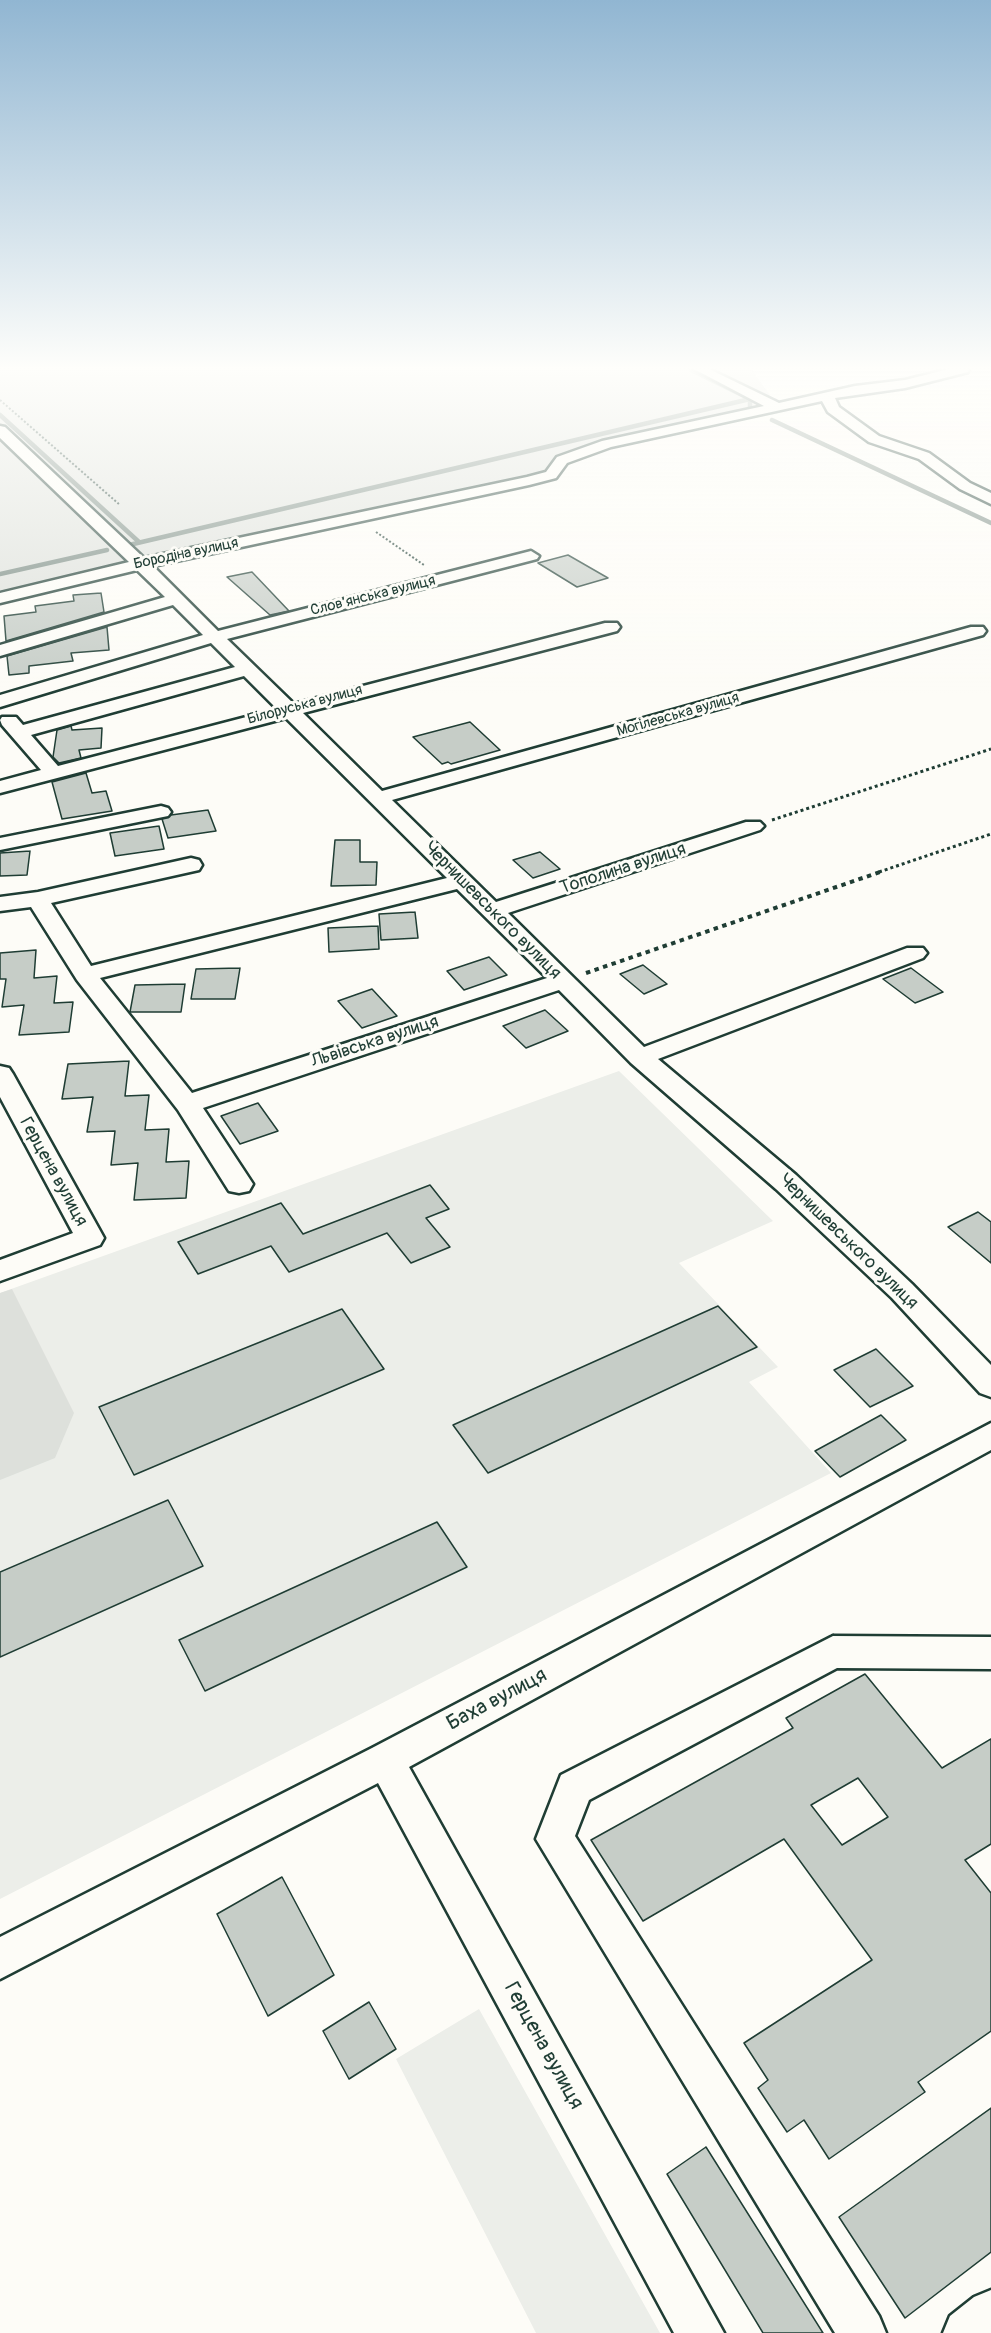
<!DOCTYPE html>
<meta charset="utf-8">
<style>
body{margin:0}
canvas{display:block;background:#fdfcf7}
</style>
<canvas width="991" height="2333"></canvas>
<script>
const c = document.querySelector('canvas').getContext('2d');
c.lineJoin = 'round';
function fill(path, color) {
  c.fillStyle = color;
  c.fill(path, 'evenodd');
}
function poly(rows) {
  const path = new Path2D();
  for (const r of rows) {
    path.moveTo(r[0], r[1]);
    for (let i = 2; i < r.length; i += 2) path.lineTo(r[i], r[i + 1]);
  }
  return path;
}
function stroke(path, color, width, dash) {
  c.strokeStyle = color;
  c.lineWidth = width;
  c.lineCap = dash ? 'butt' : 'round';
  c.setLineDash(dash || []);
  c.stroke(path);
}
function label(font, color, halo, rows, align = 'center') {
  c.font = font + ' Pangolin,sans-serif';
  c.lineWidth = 6;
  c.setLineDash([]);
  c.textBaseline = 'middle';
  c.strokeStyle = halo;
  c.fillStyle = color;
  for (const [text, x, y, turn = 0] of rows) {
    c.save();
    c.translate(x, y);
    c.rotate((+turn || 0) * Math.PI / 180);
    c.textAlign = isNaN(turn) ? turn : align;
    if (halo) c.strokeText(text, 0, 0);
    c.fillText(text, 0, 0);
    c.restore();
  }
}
fill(poly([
 [619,1071,773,1221,679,1263,778,1367,749,1382,831,1473,0,1899,0,1293],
 [479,2009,660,2333,536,2333,396,2059]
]), '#eceee9');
fill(poly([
 [0,369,751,369,780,409,607,445,562,461,551,474,0,598],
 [12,1289,74,1413,55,1458,0,1480,0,1293]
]), '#dde0db');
stroke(poly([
 [689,369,750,399,750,408],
 [0,415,139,542],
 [772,420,991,523],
 [129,545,750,399],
 [0,574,107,550]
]), '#75877f', 4.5);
const building = poly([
 [568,555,608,578,577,587,538,563,568,555],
 [252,572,289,611,270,615,227,577,252,572],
 [101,593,104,612,6,641,4,616,36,612,35,606,74,601,73,595,101,593],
 [107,627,109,650,71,653,73,661,29,666,29,673,9,675,7,656,107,627],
 [470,722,500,750,451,764,448,762,442,764,413,737,470,722],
 [71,726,72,730,102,728,101,748,79,750,81,758,59,763,53,757,57,730,71,726],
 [86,773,92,793,106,791,112,811,62,819,52,782,86,773],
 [208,810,216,831,168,838,162,819,171,815,208,810],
 [159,826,164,849,115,856,110,833,159,826],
 [335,840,360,840,360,862,377,862,376,885,331,886,335,840],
 [30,851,27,875,0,876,0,853,30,851],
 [540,852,560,869,533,878,513,860,540,852],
 [415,912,418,938,381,940,379,914,415,912],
 [378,926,379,949,329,952,328,928,378,926],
 [36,950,34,978,57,976,54,1003,73,1002,69,1032,19,1035,24,1005,2,1007,6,979,0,979,0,953,36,950],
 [489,957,507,975,464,990,447,971,489,957],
 [643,965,667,984,644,994,620,974,643,965],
 [240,968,235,999,191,999,196,969,240,968],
 [911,968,943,992,915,1003,883,979,911,968],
 [185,984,181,1012,130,1012,135,985,185,984],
 [372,989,397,1016,362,1028,338,1001,372,989],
 [545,1010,568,1031,526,1048,503,1026,545,1010],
 [129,1061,125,1096,149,1095,145,1130,169,1129,166,1162,189,1161,186,1198,134,1200,138,1163,111,1165,115,1131,87,1132,93,1097,62,1099,68,1064,129,1061],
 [258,1103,278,1131,240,1144,221,1116,258,1103],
 [430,1185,449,1209,426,1218,450,1247,411,1263,387,1233,289,1272,271,1246,198,1274,178,1242,281,1203,303,1234,430,1185],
 [978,1212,991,1222,991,1263,948,1227,978,1212],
 [718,1306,757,1347,488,1473,453,1425,718,1306],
 [342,1309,384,1369,134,1475,99,1407,342,1309],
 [876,1349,913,1386,870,1407,834,1370,876,1349],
 [881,1415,906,1440,840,1477,815,1451,881,1415],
 [168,1500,203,1566,0,1657,0,1572,168,1500],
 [437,1522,467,1567,205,1691,179,1640,437,1522],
 [865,1674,942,1768,991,1739,991,1844,965,1860,991,1893,991,2031,918,2082,925,2092,829,2159,804,2120,787,2132,758,2088,768,2080,744,2043,872,1960,784,1839,643,1921,591,1840,793,1728,786,1718,865,1674],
 [858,1778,888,1817,842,1845,811,1805,858,1778],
 [282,1877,334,1975,268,2016,217,1914,282,1877],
 [369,2002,396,2049,349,2079,323,2031,369,2002],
 [991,2108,991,2252,905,2318,839,2217,991,2108],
 [706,2147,823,2333,763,2333,667,2174,706,2147]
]);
fill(building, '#c6cdc7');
stroke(building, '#1f3d34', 1.5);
const minor = poly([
 [694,369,709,369,779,403,855,386,905,380,949,369,969,369,968,372,905,388,835,398,839,407,879,436,929,453,970,483,991,493,991,504,960,489,919,459,869,442,828,412,822,401,611,447,567,463,556,478,529,485,153,566,218,631,531,551,539,556,537,559,227,639,294,704,605,623,617,623,620,627,617,631,303,713,382,791,971,627,983,627,986,631,983,635,392,800,496,902,746,822,760,822,764,826,760,830,508,913,644,1047,907,948,923,948,927,953,923,958,658,1059,796,1175,912,1284,991,1365,991,1397,980,1393,892,1298,776,1189,631,1063,559,990,203,1108,253,1184,249,1191,239,1193,229,1191,178,1110,77,980,31,907,0,911,0,897,38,892,191,858,199,860,202,865,199,870,51,903,91,966,447,878,286,718,0,793,0,781,41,770,2,725,0,720,2,717,16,717,23,725,235,667,211,643,0,707,0,695,203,635,173,605,0,656,0,645,165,597,137,570,0,603,0,593,129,562,0,438,0,426,5,427,144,558,527,477,546,472,557,457,602,441,764,406,694,369],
 [244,676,277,709,58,766,31,735,244,676],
 [457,889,547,978,192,1093,100,978,457,889],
 [161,806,168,808,171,812,168,816,0,850,0,838,161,806],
 [0,1066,9,1068,13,1074,104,1238,100,1245,0,1281,0,1260,73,1233,0,1097,0,1066],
 [991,1423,991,1450,409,1767,724,2333,674,2333,378,1783,0,1979,0,1937,372,1748,991,1423],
 [833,1636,991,1637,991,1669,837,1668,589,1800,575,1836,879,2316,886,2333,835,2333,536,1839,561,1775,833,1636],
 [991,2290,991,2333,943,2333,950,2316,974,2297,991,2290]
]);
stroke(minor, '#1f3d34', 5);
stroke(poly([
 [0,400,120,505],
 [376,532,424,565]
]), '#1f3d34', 2, [2, 2]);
stroke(poly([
 [772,820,991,749],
 [879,872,991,834]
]), '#1f3d34', 3, [3, 3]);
stroke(poly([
 [586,973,883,871]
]), '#1f3d34', 4, [4.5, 4.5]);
fill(minor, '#fdfcf7');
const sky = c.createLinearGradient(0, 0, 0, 695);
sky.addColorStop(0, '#91b6d2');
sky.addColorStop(0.53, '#fefefb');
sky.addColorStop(1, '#fefefb00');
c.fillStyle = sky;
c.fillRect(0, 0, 991, 695);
label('15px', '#1f3d34', '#fdfcf7', [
 ["Бородіна вулиця",186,554,-12],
 ["Слов’янська вулиця",373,596,-14],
 ["Білоруська вулиця",305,705,-15],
 ["Могілевська вулиця",678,715,-16]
]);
label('18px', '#1f3d34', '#fdfcf7', [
 ["Тополина вулиця",623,869,-18],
 ["Чернишевського вулиця",492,911,45],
 ["Львівська вулиця",375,1042,-18],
 ["Герцена вулиця",53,1172,61],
 ["Чернишевського вулиця",848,1242,44]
]);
label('21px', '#1f3d34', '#fdfcf7', [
 ["Баха вулиця",497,1700,-28],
 ["Герцена вулиця",543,2046,61]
]);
</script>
